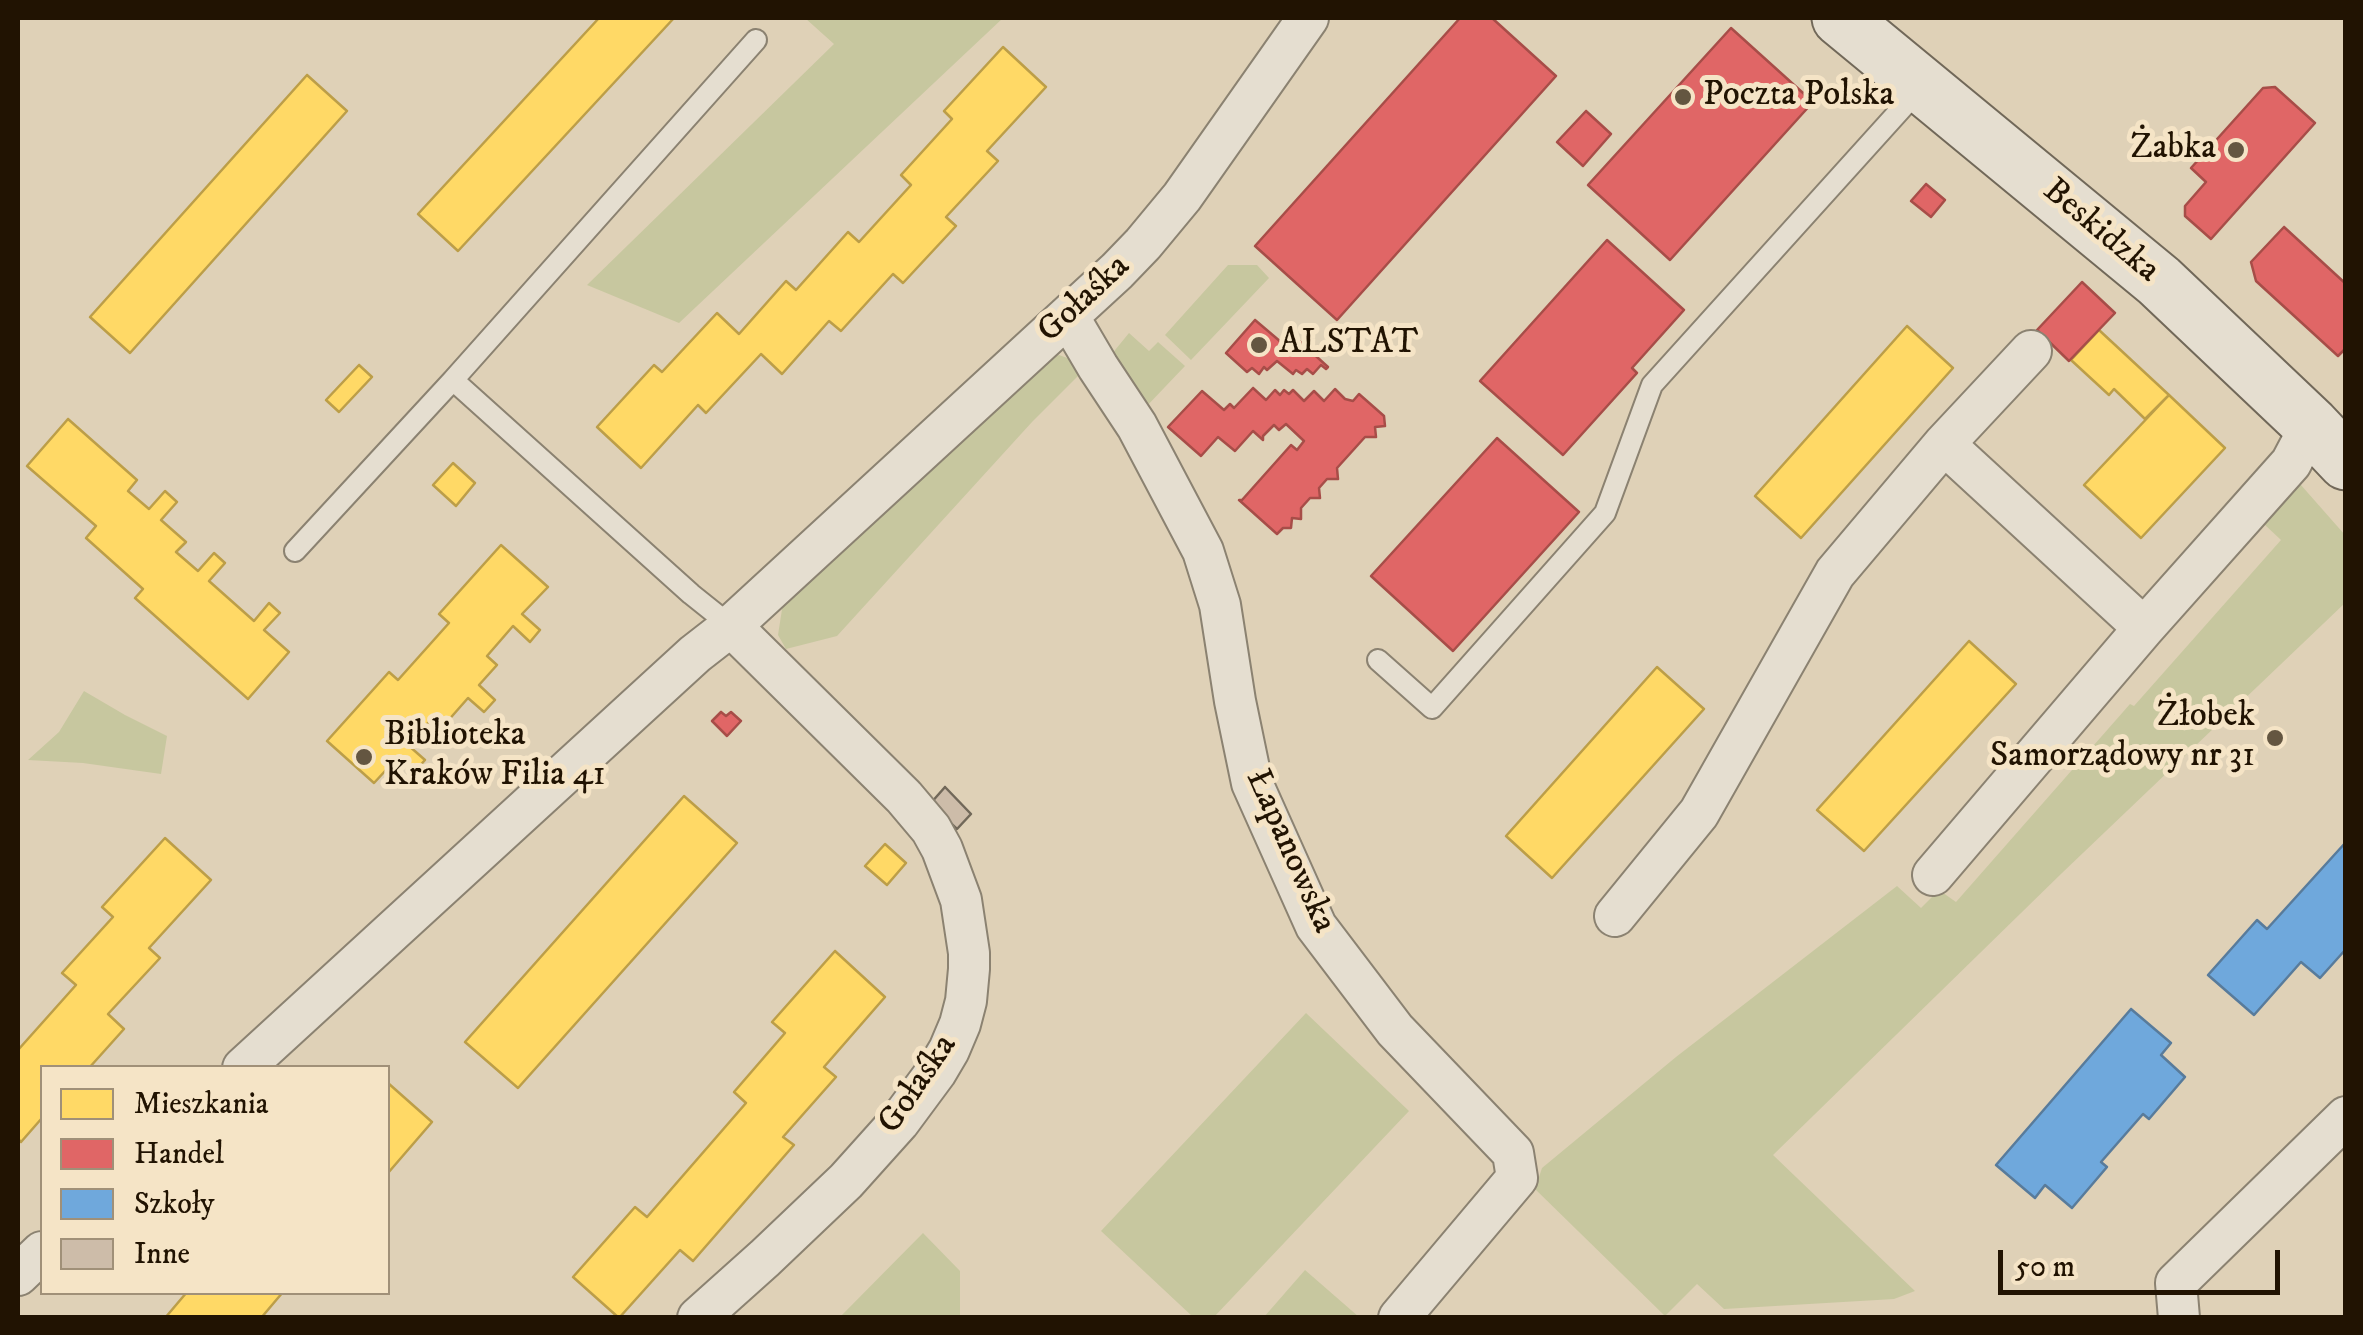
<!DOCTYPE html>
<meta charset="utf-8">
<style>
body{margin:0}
#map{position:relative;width:2363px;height:1335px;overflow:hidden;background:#dfd1b7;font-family:"IM FELL DW Pica",serif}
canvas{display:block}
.frame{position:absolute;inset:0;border:20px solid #211302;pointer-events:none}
.legend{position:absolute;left:40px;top:1065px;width:350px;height:230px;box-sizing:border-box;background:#f5e4c6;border:2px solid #a09078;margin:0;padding:12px 18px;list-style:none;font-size:30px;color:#211302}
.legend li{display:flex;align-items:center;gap:20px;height:50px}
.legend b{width:50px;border:2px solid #a09078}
.scale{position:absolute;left:1998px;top:1250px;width:282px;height:45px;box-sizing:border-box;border:5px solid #211302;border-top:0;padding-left:12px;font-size:30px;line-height:35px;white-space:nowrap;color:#211302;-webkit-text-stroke:8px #f5e4c6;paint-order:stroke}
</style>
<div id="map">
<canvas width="2363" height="1335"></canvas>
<div class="frame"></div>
<ul class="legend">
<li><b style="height:28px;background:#ffd966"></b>Mieszkania</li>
<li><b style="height:28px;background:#e06666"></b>Handel</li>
<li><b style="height:28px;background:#6fa8dc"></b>Szkoły</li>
<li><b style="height:28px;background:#cdbca9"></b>Inne</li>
</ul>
<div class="scale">50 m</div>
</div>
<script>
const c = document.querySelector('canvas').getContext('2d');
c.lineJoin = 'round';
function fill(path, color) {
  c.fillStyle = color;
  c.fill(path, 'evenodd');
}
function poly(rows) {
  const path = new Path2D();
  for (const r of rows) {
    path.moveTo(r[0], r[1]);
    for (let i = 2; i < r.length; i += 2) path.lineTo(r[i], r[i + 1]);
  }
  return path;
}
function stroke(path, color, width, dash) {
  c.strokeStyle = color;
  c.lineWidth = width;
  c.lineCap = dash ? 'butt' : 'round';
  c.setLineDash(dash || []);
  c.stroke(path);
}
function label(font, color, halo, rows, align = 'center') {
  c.font = font + ' "IM FELL DW Pica",serif';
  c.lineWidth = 10;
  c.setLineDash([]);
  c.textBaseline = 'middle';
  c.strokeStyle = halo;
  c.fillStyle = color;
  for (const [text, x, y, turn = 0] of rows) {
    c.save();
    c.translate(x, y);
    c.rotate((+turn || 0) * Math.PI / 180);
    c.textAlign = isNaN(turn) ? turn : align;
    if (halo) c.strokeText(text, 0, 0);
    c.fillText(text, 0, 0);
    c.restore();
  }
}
fill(poly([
 [805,18,1003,18,679,323,587,285,834,44],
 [1228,265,1257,265,1269,278,1191,360,1165,335],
 [1129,333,1149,351,1158,342,1185,366,1144,409,1111,355],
 [1059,355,1070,359,1082,372,1032,422,837,636,786,649,778,635,783,603,1050,357],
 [2293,476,2345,535,2345,603,2062,873,1773,1155,1915,1291,1894,1299,1724,1309,1697,1284,1665,1316,1535,1189,1542,1168,1676,1057,1897,886,1921,908,1939,890,1956,902,2130,704,2134,706,2281,540,2264,524,2260,514],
 [84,691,125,715,167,736,161,774,83,763,28,760,59,732],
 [1306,1013,1409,1111,1214,1317,1193,1317,1101,1231],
 [923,1233,960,1271,960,1317,840,1317],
 [1305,1270,1359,1317,1264,1317]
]), '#c7c79f');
const homes = poly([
 [599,18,674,18,458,251,418,214,599,18],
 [1003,47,1046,87,987,151,998,161,946,217,956,226,903,283,893,274,841,331,829,321,782,374,761,354,706,413,698,405,641,468,597,427,654,365,662,372,717,313,739,334,786,281,796,290,848,232,859,242,911,185,901,175,952,119,944,111,1003,47],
 [307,75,347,111,130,353,90,317,307,75],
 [1907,326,1953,368,1801,538,1755,496,1907,326],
 [2099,330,2169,395,2145,419,2114,389,2109,395,2071,360,2099,330],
 [359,365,372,377,339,412,326,400,359,365],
 [2169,395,2225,448,2141,538,2084,485,2169,395],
 [68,419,137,480,128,491,149,509,165,491,177,502,161,520,186,542,176,552,198,571,214,553,225,563,209,581,254,621,269,603,280,613,264,630,289,652,248,699,135,598,143,589,86,538,96,526,27,466,68,419],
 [453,463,475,483,456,506,433,485,453,463],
 [501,545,548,587,522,614,540,630,530,642,513,626,487,656,497,665,479,685,495,700,484,712,468,698,446,723,436,714,408,745,425,760,415,771,398,757,374,783,327,741,389,672,398,680,449,623,439,614,501,545],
 [1969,641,2016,684,1864,851,1817,810,1969,641],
 [1657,667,1704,709,1552,878,1506,836,1657,667],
 [684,796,737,843,518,1088,465,1042,684,796],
 [165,838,211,880,149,948,160,958,108,1014,124,1029,89,1068,42,1068,42,1118,21,1142,18,1139,18,1050,76,985,62,973,113,917,102,907,165,838],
 [885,844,906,863,887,885,865,866,885,844],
 [835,951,885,997,824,1067,836,1077,783,1137,794,1145,693,1261,680,1250,619,1318,573,1277,635,1207,647,1217,746,1103,734,1092,785,1033,772,1022,835,951],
 [388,1083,432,1122,388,1173,388,1083],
 [187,1292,283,1292,261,1318,165,1318,187,1292]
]);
fill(homes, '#ffd966');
stroke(homes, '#bc9e48', 2.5);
const shops = poly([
 [1460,18,1492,18,1556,76,1337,320,1255,246,1460,18],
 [1731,28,1813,102,1670,260,1588,185,1731,28],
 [2275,87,2315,123,2211,239,2185,216,2185,206,2206,182,2191,168,2263,88,2275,87],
 [1586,111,1611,134,1583,166,1557,142,1586,111],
 [1926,184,1945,200,1931,217,1911,201,1926,184],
 [2284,227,2346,284,2346,348,2338,356,2256,281,2251,262,2284,227],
 [1607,240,1684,310,1632,368,1637,373,1563,455,1480,381,1607,240],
 [2082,282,2115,313,2069,361,2037,330,2082,282],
 [1255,320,1288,348,1296,338,1328,367,1326,369,1321,365,1313,374,1307,369,1302,374,1296,370,1293,374,1277,361,1267,370,1264,367,1259,374,1252,368,1247,372,1226,353,1255,320],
 [1253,388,1266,400,1275,390,1280,395,1284,390,1289,394,1293,390,1304,401,1314,391,1324,401,1335,389,1345,399,1353,401,1359,394,1384,416,1385,426,1375,427,1376,437,1365,437,1337,468,1338,479,1327,479,1319,488,1320,498,1310,498,1301,508,1301,519,1292,518,1291,528,1283,528,1277,534,1239,500,1242,500,1291,445,1297,450,1304,441,1286,424,1279,430,1274,425,1263,436,1263,440,1253,431,1235,451,1218,437,1201,456,1168,427,1202,391,1224,410,1230,404,1234,408,1253,388],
 [1497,438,1579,512,1453,651,1371,576,1497,438],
 [721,712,726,716,731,712,741,721,727,736,712,721,721,712]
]);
fill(shops, '#e06666');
stroke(shops, '#a74d48', 2.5);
const schools = poly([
 [2346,842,2346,949,2320,978,2301,962,2254,1015,2208,975,2257,920,2267,929,2346,842],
 [2131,1009,2171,1043,2161,1055,2185,1077,2149,1119,2143,1114,2101,1162,2107,1167,2072,1208,2045,1185,2035,1198,1996,1165,2131,1009]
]);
fill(schools, '#6fa8dc');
stroke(schools, '#587b9b', 2.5);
const building = poly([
 [945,787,971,814,957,829,930,804,945,787]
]);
fill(building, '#cdbca9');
stroke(building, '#716859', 2.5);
const lane = poly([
 [453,380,756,40],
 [295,551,453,380,691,594,731,626],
 [1378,660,1432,708,1605,513,1652,385,1921,87]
]);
const street = poly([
 [1068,316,1098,367,1137,426,1203,551,1220,605,1235,701,1252,783,1316,926,1395,1030,1513,1153,1517,1178,1399,1318],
 [1944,444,2144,628],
 [1933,875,2144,628,2291,463,2311,425],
 [1615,916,1699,813,1835,573,1944,444,2031,351],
 [243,1068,695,654,731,626,1117,271,1143,244,1182,197,1308,18],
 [18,1275,42,1252],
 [698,1318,765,1258,846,1181,899,1122,936,1072,949,1050,960,1024,966,1001,969,969,969,953,961,900,942,849,931,829,904,797,731,626],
 [2179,1318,2176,1283,2346,1117]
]);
const secondary = poly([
 [1840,18,2159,281,2311,425,2346,462]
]);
stroke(lane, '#8b8271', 24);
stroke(street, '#8b8271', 44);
stroke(secondary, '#716859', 59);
stroke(lane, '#e5ded0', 20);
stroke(street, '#e5ded0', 40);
stroke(secondary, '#e5ded0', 55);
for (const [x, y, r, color] of [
 [1683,97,10,"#645641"],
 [2236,150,10,"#645641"],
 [1259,345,10,"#645641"],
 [2275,738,10,"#645641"],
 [364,757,10,"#645641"]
]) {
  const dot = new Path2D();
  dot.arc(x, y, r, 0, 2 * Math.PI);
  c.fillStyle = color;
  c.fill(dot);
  stroke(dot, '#f5e4c6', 4);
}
label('35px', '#211302', '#f5e4c6', [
 ["Poczta Polska",1703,97],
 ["Żabka",2216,150,"right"],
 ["ALSTAT",1279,345],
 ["Żłobek",2255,718,"right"],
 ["Samorządowy nr 31",2255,758,"right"],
 ["Biblioteka",384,737],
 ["Kraków Filia 41",384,777]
], 'left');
label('35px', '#211302', '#f5e4c6', [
 ["Beskidzka",2100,232,40],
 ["Gołaśka",1085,300,-43],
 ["Łapanowska",1289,852,66],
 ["Gołaśka",919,1085,-56]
]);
</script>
